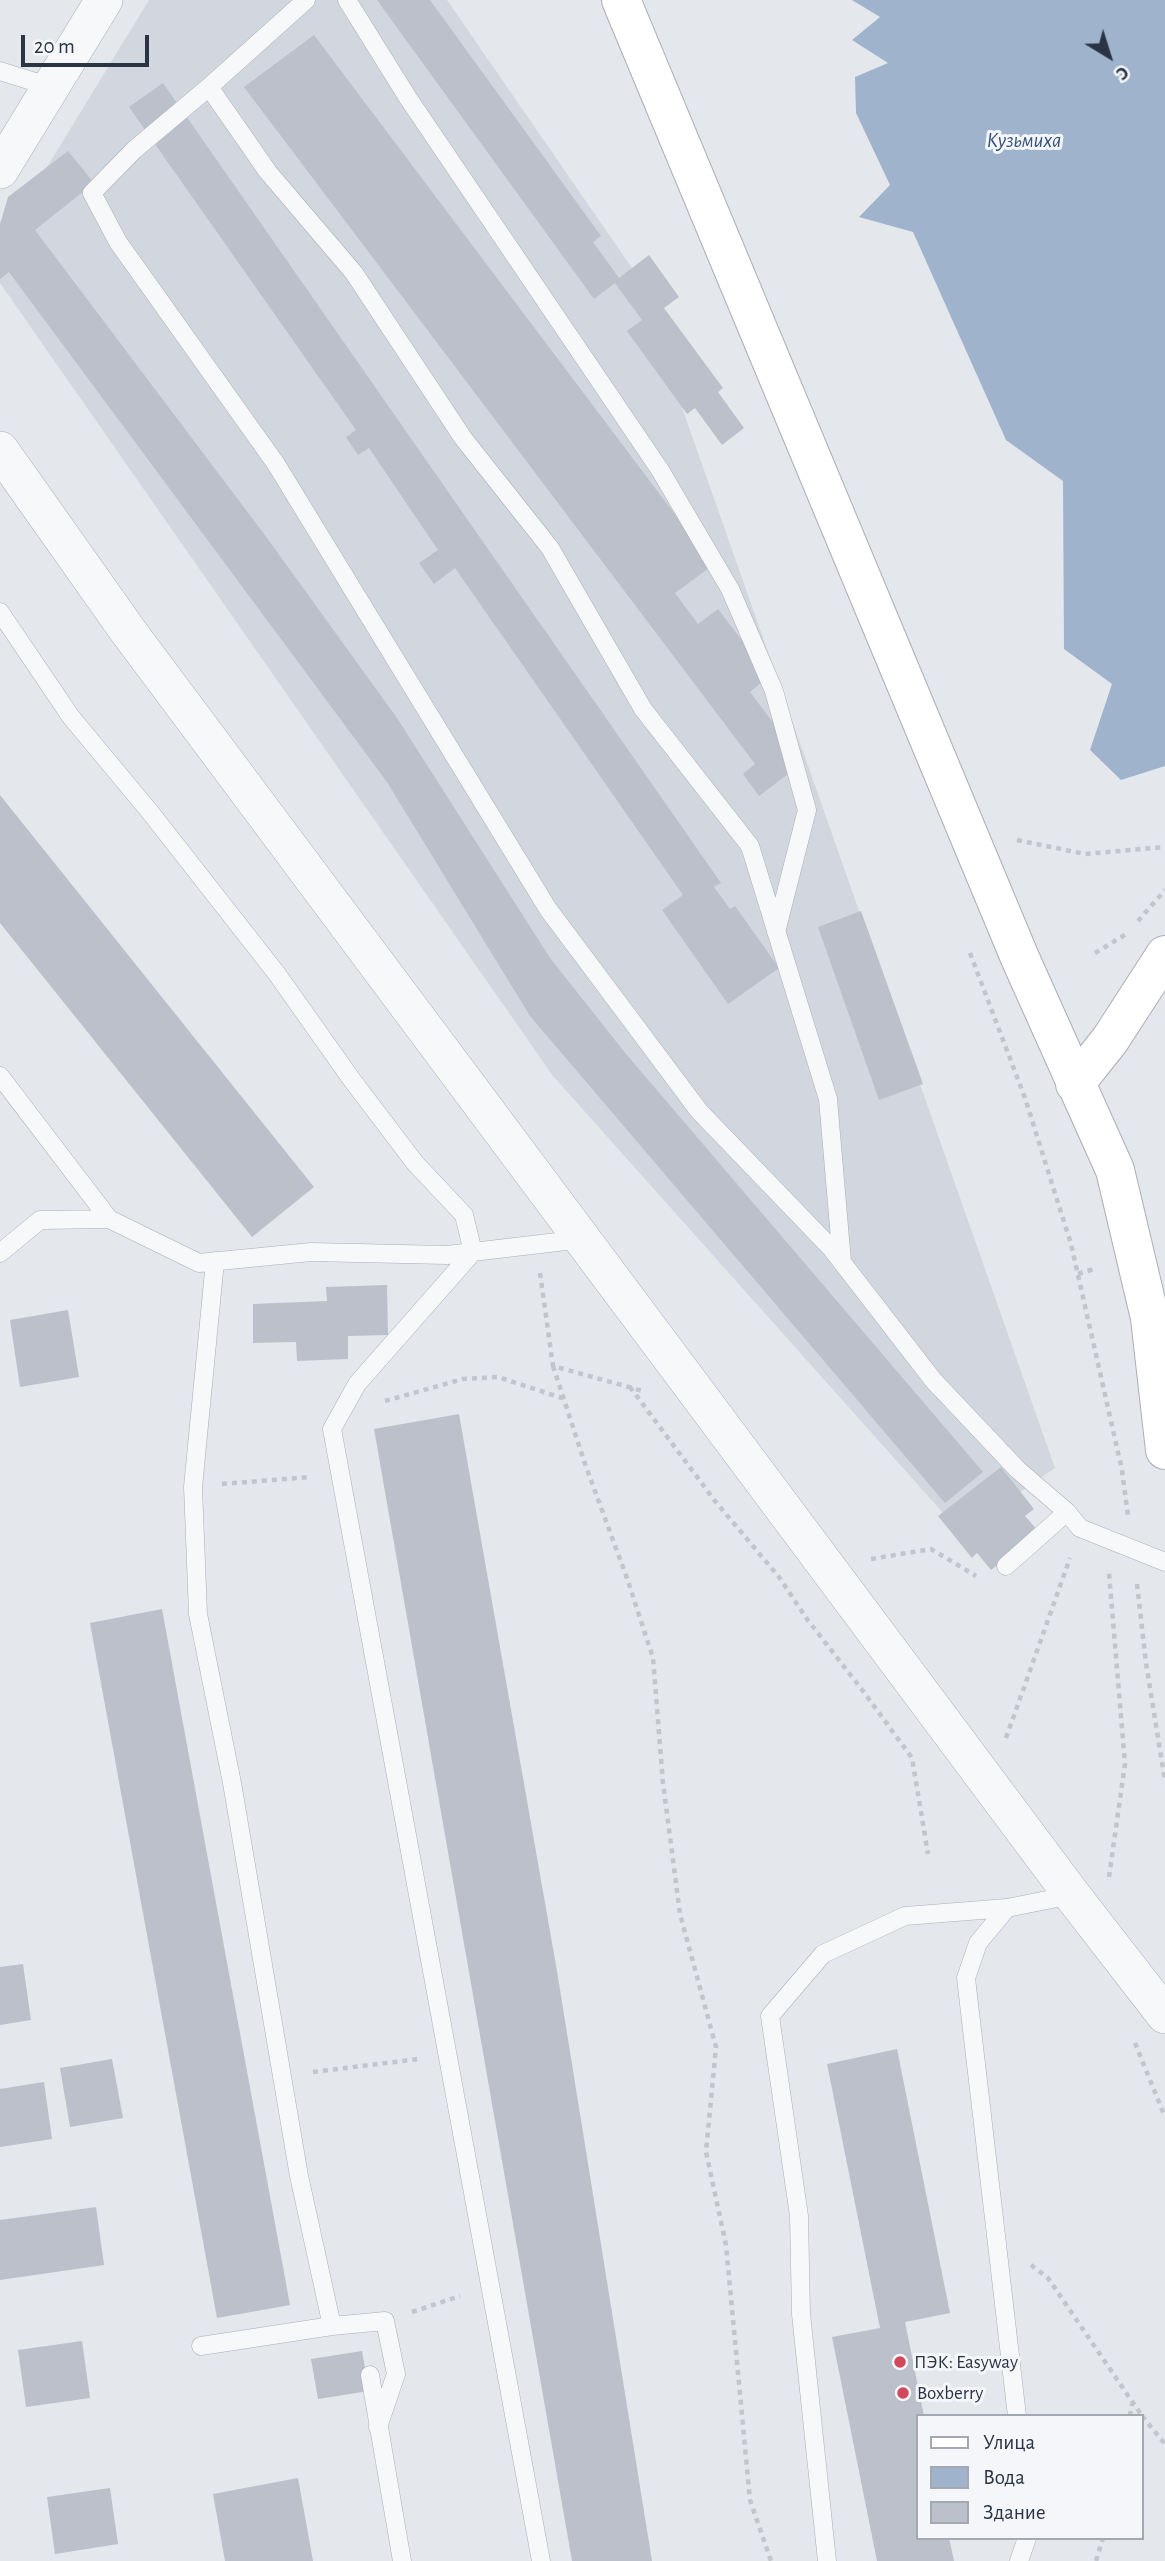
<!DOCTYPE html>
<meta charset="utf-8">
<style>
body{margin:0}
#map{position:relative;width:1165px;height:2561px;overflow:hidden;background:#e4e7ec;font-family:"Alegreya Sans",sans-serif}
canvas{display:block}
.legend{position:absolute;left:916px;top:2414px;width:228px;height:126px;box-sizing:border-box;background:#f4f6f9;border:2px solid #a4a8b1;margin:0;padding:9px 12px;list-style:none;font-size:21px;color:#2b3445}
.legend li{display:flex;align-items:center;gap:14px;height:35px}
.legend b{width:35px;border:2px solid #a4a8b1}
.north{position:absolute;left:1074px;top:21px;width:70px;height:70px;-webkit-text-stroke:5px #f4f6f9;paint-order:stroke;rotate:142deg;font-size:19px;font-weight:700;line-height:28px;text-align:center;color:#2b3445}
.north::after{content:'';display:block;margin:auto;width:24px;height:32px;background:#2b3445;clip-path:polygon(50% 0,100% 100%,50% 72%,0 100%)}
.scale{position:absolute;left:21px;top:35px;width:128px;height:32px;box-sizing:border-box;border:4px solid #2b3445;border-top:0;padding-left:9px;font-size:21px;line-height:24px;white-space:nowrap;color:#2b3445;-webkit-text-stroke:5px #f4f6f9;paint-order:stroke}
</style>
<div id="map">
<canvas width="1165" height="2561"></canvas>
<ul class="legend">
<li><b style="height:9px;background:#fff"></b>Улица</li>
<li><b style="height:19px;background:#9fb4cc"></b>Вода</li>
<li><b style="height:19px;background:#bbc0ca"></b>Здание</li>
</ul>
<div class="north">С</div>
<div class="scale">20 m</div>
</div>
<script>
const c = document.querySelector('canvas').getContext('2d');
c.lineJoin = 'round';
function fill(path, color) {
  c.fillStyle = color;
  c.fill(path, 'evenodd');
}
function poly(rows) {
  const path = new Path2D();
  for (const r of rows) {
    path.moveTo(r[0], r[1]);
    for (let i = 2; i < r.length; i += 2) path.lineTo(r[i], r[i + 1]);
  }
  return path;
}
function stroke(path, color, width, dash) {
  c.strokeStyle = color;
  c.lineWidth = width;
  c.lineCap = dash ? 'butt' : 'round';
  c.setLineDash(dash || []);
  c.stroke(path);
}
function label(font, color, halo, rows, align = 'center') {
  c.font = font + ' "Alegreya Sans",sans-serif';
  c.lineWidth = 6;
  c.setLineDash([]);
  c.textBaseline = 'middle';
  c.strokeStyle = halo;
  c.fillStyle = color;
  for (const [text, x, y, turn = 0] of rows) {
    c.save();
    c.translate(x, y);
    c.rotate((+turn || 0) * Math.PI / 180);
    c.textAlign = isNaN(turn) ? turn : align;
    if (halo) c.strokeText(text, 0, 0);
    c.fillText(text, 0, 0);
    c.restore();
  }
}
fill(poly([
 [149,0,447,0,634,271,1055,1468,961,1533,553,1076,0,283,0,244]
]), '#d2d6de');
fill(poly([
 [852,0,1165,0,1165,766,1121,780,1090,750,1112,684,1064,649,1063,481,1006,440,913,232,859,217,890,185,856,113,855,77,888,63,852,40,880,17]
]), '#9fb4cc');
fill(poly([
 [377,0,430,0,601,236,593,242,619,278,649,255,679,297,664,308,723,388,718,392,744,428,722,445,695,408,687,414,627,331,642,320,615,283,594,299],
 [314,35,713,565,675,593,698,624,718,609,769,676,750,692,796,753,796,768,759,796,743,774,755,764,244,87],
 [163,83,721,883,714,887,730,909,735,906,779,968,728,1004,662,910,683,895,455,568,434,584,419,563,438,550,369,448,358,455,346,437,356,430,129,107],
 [68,151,94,183,35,230,267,538,397,718,550,958,626,1054,983,1472,945,1503,530,1016,387,782,9,272,0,279,0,224,8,197],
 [0,795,314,1187,252,1237,0,923],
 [861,911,923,1084,879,1100,818,927],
 [387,1285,388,1335,348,1336,348,1359,297,1361,296,1342,253,1343,253,1304,327,1301,326,1287],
 [68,1310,79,1377,20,1387,10,1320],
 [459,1414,557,1971,652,2561,572,2561,374,1429],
 [1001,1467,1034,1509,1025,1516,1039,1532,991,1570,977,1553,972,1558,938,1516],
 [162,1609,290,2305,217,2318,90,1623],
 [23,1964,31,2020,0,2025,0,1967],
 [897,2049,950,2313,905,2322,924,2416,918,2416,918,2538,949,2538,954,2561,877,2561,832,2337,880,2328,827,2064],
 [112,2059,123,2118,70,2127,60,2068],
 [44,2082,52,2139,0,2147,0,2089],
 [96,2207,104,2265,0,2280,0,2220],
 [82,2341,90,2398,26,2407,18,2350],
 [362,2351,369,2391,318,2399,311,2359],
 [298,2478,313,2561,225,2561,213,2494],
 [110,2488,118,2544,55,2554,47,2497]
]), '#bbc0ca');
const lane = poly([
 [347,0,408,98,660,470,730,589,774,691,807,810,776,932],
 [0,71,51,87],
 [209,87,306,0],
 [0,612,71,717,150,812,277,974,352,1080,415,1163,464,1215,473,1252,357,1384,332,1429,541,2561],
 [0,1076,109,1219],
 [0,1253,40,1220,109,1219,199,1263,311,1252,447,1255,583,1239],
 [215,1261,193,1487,198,1614,232,1783,299,2176,332,2326,385,2321,396,2374,378,2427],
 [842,1262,828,1099,750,846,643,709,550,548,463,438,354,273,268,172,209,87,134,150,92,193,118,242,276,464,548,909,699,1111,831,1248,933,1380,1018,1470,1067,1512,1080,1528,1165,1562],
 [1006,1566,1067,1512],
 [201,2346,332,2326],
 [370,2375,402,2561],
 [1017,2416,966,1978,978,1943,1007,1908,1072,1895],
 [827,2561,801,2314,799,2216,770,2016,823,1954,905,1916,1007,1908],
 [1019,2561,1027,2538]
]);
const street = poly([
 [0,170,104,0],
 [0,450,128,631,1072,1895,1165,2015]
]);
const secondary = poly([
 [621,0,1020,958,1115,1170,1150,1318,1165,1450],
 [1075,1084,1110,1040,1165,955]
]);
stroke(lane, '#a9aeb7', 19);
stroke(street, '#a9aeb7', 38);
stroke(secondary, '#a9aeb7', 40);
stroke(poly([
 [1017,840,1085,854,1165,847],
 [1138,921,1165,890],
 [970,953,1025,1098,1071,1244,1122,1470,1128,1516],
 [1095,953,1128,933],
 [540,1273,553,1366,643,1391],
 [1078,1274,1097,1268],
 [553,1366,585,1464,628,1581,653,1658,663,1783,680,1914,716,2047,706,2152,726,2245,750,2500,771,2561],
 [630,1387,715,1501,779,1577,807,1619,863,1691,912,1758,928,1854],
 [385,1401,463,1379,498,1377,562,1398],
 [222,1484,311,1477],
 [871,1559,931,1549,976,1576],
 [1137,1584,1146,1663,1165,1781],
 [1006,1738,1070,1558],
 [1109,1877,1125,1764,1109,1573],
 [1135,2043,1165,2117],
 [313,2072,419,2059],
 [1031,2265,1048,2278,1142,2416],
 [412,2312,460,2296],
 [1130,2416,1132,2404],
 [1142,2416,1165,2444],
 [1096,2561,1103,2538]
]), '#c2c5cb', 4.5, [5, 5]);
stroke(lane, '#f7f8fa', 18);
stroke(street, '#f7f8fa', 37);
stroke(secondary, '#fff', 38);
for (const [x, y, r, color] of [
 [900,2362,7,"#d1495b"],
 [903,2393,7,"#d1495b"]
]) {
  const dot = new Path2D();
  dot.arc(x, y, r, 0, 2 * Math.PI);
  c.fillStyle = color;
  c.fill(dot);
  stroke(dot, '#f4f6f9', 2.5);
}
label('19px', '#2b3445', '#f4f6f9', [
 ["ПЭК: Easyway",914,2362],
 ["Boxberry",917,2393]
], 'left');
label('italic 21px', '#34527a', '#f4f6f9', [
 ["Кузьмиха",1024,141]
]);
</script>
